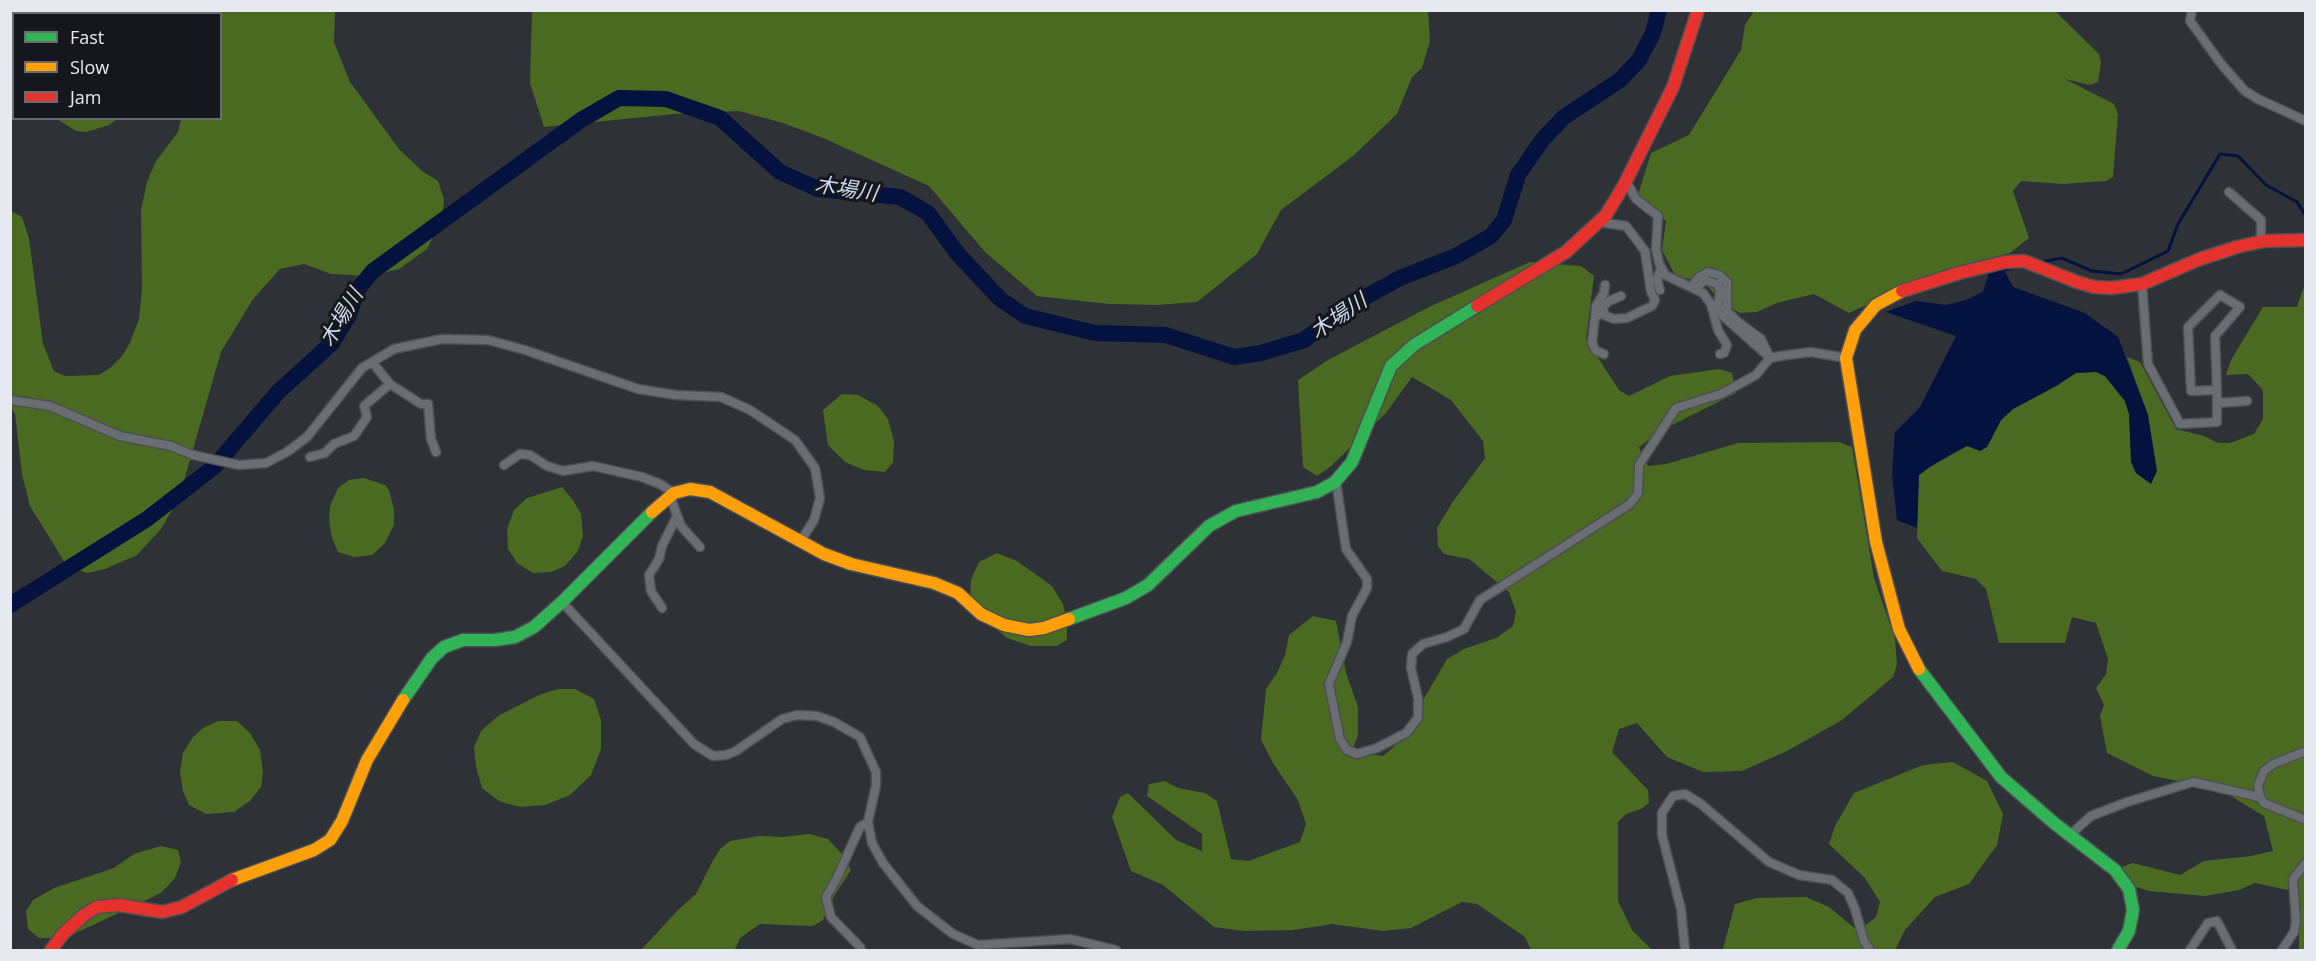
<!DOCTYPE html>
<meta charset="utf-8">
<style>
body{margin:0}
#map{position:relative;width:2316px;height:961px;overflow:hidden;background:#2e3136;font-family:"Open Sans",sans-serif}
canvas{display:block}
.frame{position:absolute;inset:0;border:12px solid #e6e9ef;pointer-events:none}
.legend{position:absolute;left:12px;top:12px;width:210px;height:108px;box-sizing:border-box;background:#15171c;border:2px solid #696b70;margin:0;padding:8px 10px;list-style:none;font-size:18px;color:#e6e9ef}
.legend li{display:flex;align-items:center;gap:12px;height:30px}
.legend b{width:30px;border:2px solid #696b70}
</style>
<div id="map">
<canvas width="2316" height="961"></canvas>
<div class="frame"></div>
<ul class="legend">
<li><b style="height:8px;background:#30b455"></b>Fast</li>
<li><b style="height:8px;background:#ff9f0a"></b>Slow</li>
<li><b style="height:8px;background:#e5322d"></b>Jam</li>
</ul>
</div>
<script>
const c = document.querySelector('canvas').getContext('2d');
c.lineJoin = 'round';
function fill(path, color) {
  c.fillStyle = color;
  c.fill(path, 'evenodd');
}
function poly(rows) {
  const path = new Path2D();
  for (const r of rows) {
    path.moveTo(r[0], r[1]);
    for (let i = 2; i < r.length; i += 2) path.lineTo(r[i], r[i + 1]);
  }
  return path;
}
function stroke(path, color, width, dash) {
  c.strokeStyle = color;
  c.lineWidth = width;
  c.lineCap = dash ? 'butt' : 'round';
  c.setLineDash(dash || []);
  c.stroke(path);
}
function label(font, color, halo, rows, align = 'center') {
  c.font = font + ' "Open Sans","Noto Sans JP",sans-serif';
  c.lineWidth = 6;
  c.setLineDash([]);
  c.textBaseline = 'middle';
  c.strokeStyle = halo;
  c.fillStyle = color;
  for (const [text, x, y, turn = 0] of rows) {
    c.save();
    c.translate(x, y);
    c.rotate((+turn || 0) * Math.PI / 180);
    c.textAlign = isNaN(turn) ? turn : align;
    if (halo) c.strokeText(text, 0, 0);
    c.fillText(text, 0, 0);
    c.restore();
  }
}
fill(poly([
 [117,11,335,11,334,42,350,82,399,149,422,171,438,181,444,199,442,219,427,249,399,269,369,276,331,274,304,264,280,269,253,299,221,352,179,498,161,529,137,555,105,569,87,573,67,566,30,506,22,474,15,414,11,408,11,211,22,217,29,238,43,344,54,371,65,376,99,375,110,368,122,356,130,343,139,319,142,289,141,210,147,182,156,161,178,132,181,119,220,118,220,14,123,14],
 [532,11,1428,10,1430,41,1422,68,1412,77,1397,114,1353,156,1281,210,1257,254,1197,302,1157,305,1109,304,1037,296,985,252,929,186,823,138,783,123,739,111,674,114,544,127,530,83],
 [1754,11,2055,11,2099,54,2101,63,2098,82,2090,85,2065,79,2114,104,2118,114,2113,177,2106,181,2062,184,2021,181,2013,191,2029,238,2010,253,1943,270,1849,313,1814,294,1777,303,1757,312,1740,313,1720,301,1706,284,1675,275,1662,250,1666,221,1638,195,1651,153,1689,135,1741,50,1745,25],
 [57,119,117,119,109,125,86,132,76,131],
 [1530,262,1581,266,1594,276,1586,339,1619,390,1629,396,1670,376,1719,369,1732,373,1736,393,1660,431,1639,447,1648,466,1666,464,1738,443,1839,442,1852,447,1874,578,1895,639,1897,664,1893,677,1842,720,1787,751,1742,771,1703,772,1667,757,1637,723,1619,729,1612,752,1648,790,1649,803,1641,809,1626,814,1618,822,1618,901,1632,930,1652,950,1531,950,1525,937,1477,904,1462,902,1411,928,1383,931,1332,924,1293,930,1244,931,1214,927,1163,885,1131,871,1112,817,1120,797,1128,793,1176,840,1202,851,1202,834,1147,796,1149,784,1165,781,1178,788,1205,793,1217,801,1231,859,1248,861,1300,842,1306,824,1298,800,1273,763,1261,740,1266,689,1277,673,1285,655,1289,635,1313,616,1336,621,1346,673,1358,707,1358,735,1352,751,1383,756,1398,743,1447,659,1464,649,1496,638,1513,626,1516,612,1509,592,1469,559,1444,554,1438,546,1437,528,1452,503,1485,458,1483,441,1451,400,1412,377,1386,413,1330,467,1317,476,1303,467,1298,380,1328,360,1429,307],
 [2305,284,2305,950,2299,950,2299,901,2292,891,2255,883,2239,890,2205,896,2149,891,2133,886,2121,867,2133,863,2180,875,2204,861,2251,856,2273,851,2264,816,2219,789,2153,776,2107,753,2100,716,2104,705,2096,688,2106,674,2108,659,2096,623,2072,617,2065,643,1999,643,1986,589,1976,579,1942,571,1917,538,1919,475,1958,449,1967,446,1987,447,2001,420,2013,409,2056,386,2076,373,2096,372,2105,376,2125,401,2129,414,2148,415,2127,357,2140,362,2176,429,2204,436,2218,443,2230,443,2254,434,2263,419,2263,390,2248,374,2226,375,2231,360,2263,307,2297,307],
 [842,394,858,395,878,406,888,419,894,441,893,462,885,472,864,470,845,462,828,445,823,410],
 [364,478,385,485,389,490,394,510,394,525,385,543,372,555,354,557,338,552,332,538,329,520,330,506,338,488,349,480],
 [562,487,573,500,581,514,583,536,578,551,565,566,551,572,533,573,517,563,508,549,507,529,514,510,527,498],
 [997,553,1017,561,1052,586,1063,604,1067,624,1067,640,1056,646,1031,646,1007,638,984,618,970,598,971,580,979,562],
 [558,689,575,689,594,699,601,720,601,749,591,775,570,795,545,805,520,807,499,801,482,788,476,767,474,747,481,731,498,716,539,695],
 [218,721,237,721,250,733,260,750,263,772,261,787,250,801,234,812,206,814,189,805,183,791,180,772,183,753,193,737,203,728],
 [1953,762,1987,781,2003,814,1997,845,1969,884,1935,897,1905,930,1895,950,1725,950,1723,949,1735,904,1757,898,1806,897,1829,907,1858,931,1876,917,1880,902,1865,878,1829,844,1835,826,1854,793,1923,765],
 [809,834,828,839,842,854,851,870,834,896,823,920,813,926,760,924,740,938,735,950,641,950,678,910,696,894,712,862,721,848,730,841,759,836,783,837],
 [161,846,178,850,181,862,175,878,161,893,74,934,57,938,39,938,28,929,26,911,33,900,54,888,114,868,134,854]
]), '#496a20');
fill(poly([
 [2004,270,2013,287,2085,313,2118,337,2148,415,2157,471,2151,484,2136,473,2131,462,2129,414,2125,401,2105,376,2096,372,2076,373,2056,386,2013,409,2001,420,1987,447,1980,451,1967,446,1929,467,1919,475,1917,528,1897,520,1892,474,1895,432,1920,407,1956,336,1886,312,1916,301,1946,305,1966,300,1983,292,1989,273]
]), '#04123f');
stroke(poly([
 [2041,262,2062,258,2092,271,2121,274,2168,251,2178,224,2220,154,2238,156,2266,185,2297,202,2306,216],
 [2003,270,2017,267]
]), '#04123f', 3);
stroke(poly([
 [10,605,147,519,214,467,278,392,332,343,348,317,358,289,373,271,581,120,619,98,666,99,720,118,780,172,818,189,900,197,928,213,957,253,1000,299,1025,316,1095,333,1166,335,1234,357,1261,353,1304,340,1351,305,1400,278,1456,256,1491,236,1504,220,1518,175,1543,139,1564,117,1620,80,1639,60,1653,33,1659,10]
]), '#04123f', 16);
const street = poly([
 [2192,10,2190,21,2222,65,2245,91,2258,99,2306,121],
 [1626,181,1636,199,1658,216,1656,249,1659,263,1665,275,1703,293,1711,304,1718,330,1727,345,1724,353,1720,354],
 [2229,192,2261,220,2261,241],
 [1599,222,1626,226,1645,251,1651,292,1655,300,1652,306,1627,318,1614,319,1604,315,1603,307,1609,301,1621,296],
 [2142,284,2148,364,2180,424,2217,422,2217,390,2215,336,2240,307,2220,295,2188,327,2191,391,2217,390],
 [1699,286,1704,280,1718,284,1720,292,1718,305,1723,316,1768,356],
 [1691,287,1699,277,1708,272,1719,275,1727,282,1727,311,1738,322,1761,339,1770,358],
 [1660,290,1657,279,1661,268],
 [1595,317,1596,306,1604,293,1605,285],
 [1604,354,1596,351,1592,343,1595,317,1604,312],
 [372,362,390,384,421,404,428,404,431,439,436,452],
 [10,400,50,406,120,436,171,446,193,455,239,465,266,463,287,452,307,437,362,368,394,349,442,339,488,340,525,350,638,389,676,395,721,397,750,410,795,440,815,468,820,498,814,520,800,542],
 [2217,403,2247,401],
 [310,457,325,453,334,444,354,436,367,417,364,406,390,384],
 [504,465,520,454,530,455,547,466,563,471,593,466,642,477,660,484,674,493],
 [1336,481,1346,549,1367,579,1367,588,1352,616,1347,642,1329,684,1340,739,1347,750,1357,754,1377,748,1406,733,1418,718,1418,698,1411,668,1412,654,1423,644,1447,637,1464,629,1480,600,1630,504,1638,493,1639,465,1676,408,1721,394,1756,375,1770,358,1780,356,1811,352,1846,358],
 [670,496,681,526,700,547],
 [562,602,694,744,713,756,726,755,736,751,782,719,797,715,817,716,834,722,860,737,876,772,876,785,868,822,872,843,883,863,917,906,953,934,978,945,1070,939,1116,950],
 [662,608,651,591,649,575,659,559,662,546,677,516],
 [2306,751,2273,764,2264,771,2258,785,2260,797,2264,803,2306,820],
 [2070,835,2091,816,2127,802,2193,782,2260,797],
 [861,950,860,947,831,917,826,897,836,880,860,827,868,822],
 [1685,950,1681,909,1662,835,1662,813,1673,796,1685,794,1701,804,1769,862,1799,875,1832,880,1848,893,1855,909,1864,941,1870,950],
 [2190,950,2208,923,2217,921,2232,950],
 [2282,950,2294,932,2296,921,2293,879,2306,863]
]);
const fast = poly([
 [1069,619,1126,598,1148,585,1209,526,1236,511,1317,492,1335,482,1352,462,1391,366,1414,345,1477,306],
 [1919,669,2001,777,2054,823,2115,870,2129,889,2133,910,2129,931,2118,950],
 [403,700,432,658,444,647,463,640,495,640,515,637,534,627,562,602,652,512]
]);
const slow = poly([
 [1902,291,1876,305,1855,330,1846,358,1876,542,1899,629,1919,669],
 [652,512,674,493,690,489,710,492,824,554,851,564,934,583,958,593,981,614,1004,625,1029,630,1044,628,1069,619],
 [232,880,314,850,330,840,342,821,367,760,403,700]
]);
const jam = poly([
 [1902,291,1959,273,2005,262,2024,261,2077,282,2094,287,2111,288,2142,284,2200,259,2237,247,2264,241,2306,240],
 [1477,306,1566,252,1606,215,1624,185,1673,87,1698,10],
 [51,950,63,934,84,915,97,907,119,905,162,912,182,907,232,880]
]);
stroke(street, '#4c4f54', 11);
stroke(fast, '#4c4f54', 15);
stroke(slow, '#4c4f54', 15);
stroke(jam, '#4c4f54', 15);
stroke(street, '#6a6d71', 8);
stroke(fast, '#30b455', 12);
stroke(slow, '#ff9f0a', 12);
stroke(jam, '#e5322d', 12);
label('italic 21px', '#cdd9ed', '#15171c', [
 ["木場川",846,190,9],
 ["木場川",1339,317,-34],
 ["木場川",342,318,-59]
]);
</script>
